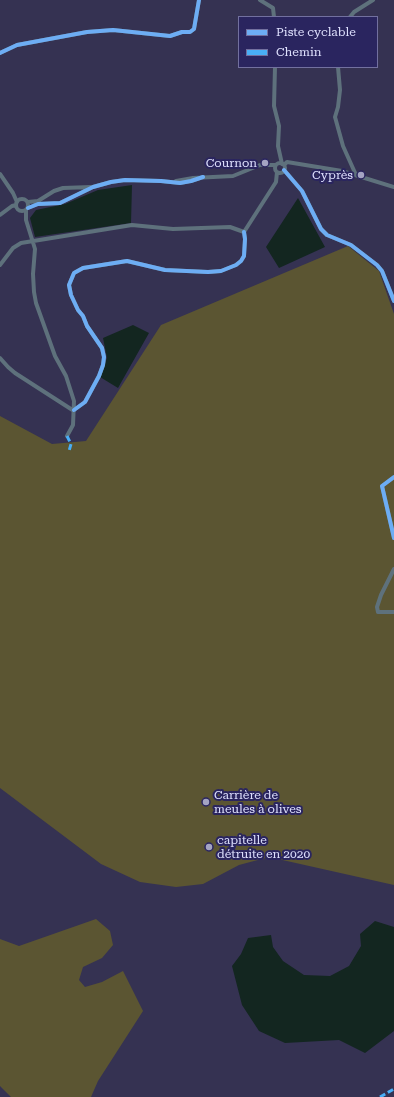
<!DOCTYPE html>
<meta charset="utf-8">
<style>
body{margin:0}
#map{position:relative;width:394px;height:1097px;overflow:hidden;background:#353252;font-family:"Roboto Serif",serif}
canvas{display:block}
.legend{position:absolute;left:238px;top:16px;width:140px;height:52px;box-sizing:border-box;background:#2a255f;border:1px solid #72709f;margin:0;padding:5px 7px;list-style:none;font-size:12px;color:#dfe1fe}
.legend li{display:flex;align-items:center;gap:8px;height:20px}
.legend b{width:20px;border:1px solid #72709f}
</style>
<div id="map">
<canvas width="394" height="1097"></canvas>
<ul class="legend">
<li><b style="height:5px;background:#6dadf4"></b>Piste cyclable</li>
<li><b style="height:5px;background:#49aef6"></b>Chemin</li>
</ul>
</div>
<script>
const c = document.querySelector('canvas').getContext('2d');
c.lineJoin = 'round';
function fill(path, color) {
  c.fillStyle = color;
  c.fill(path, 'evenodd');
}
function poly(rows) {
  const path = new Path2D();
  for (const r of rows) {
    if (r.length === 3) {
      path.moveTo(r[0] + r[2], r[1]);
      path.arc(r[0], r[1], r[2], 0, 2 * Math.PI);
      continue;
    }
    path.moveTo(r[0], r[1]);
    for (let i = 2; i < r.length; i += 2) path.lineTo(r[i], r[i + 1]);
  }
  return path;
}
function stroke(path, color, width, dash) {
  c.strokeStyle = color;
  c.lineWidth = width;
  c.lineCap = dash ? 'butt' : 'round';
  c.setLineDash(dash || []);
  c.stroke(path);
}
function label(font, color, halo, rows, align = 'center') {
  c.font = font + ' "Roboto Serif",serif';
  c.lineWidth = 4;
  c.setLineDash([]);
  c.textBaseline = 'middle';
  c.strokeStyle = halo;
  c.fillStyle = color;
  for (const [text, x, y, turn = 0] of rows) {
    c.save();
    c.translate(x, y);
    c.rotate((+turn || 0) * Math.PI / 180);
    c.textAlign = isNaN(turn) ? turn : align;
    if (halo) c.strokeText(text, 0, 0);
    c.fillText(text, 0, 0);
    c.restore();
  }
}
fill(poly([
 [348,246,379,271,394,314,394,885,269,857,239,865,203,884,176,887,140,882,101,864,0,788,0,416,52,444,86,441,161,325],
 [96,919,110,931,113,945,102,958,83,967,79,980,85,987,102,982,123,971,143,1011,98,1081,91,1097,11,1097,0,1086,0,939,19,946]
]), '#5b5532');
fill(poly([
 [132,185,131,223,35,237,30,218,36,210,65,204,98,190],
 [298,198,325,247,279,268,266,247],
 [133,325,149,333,118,388,100,377,107,358,103,338],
 [375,921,394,927,394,1031,365,1053,339,1040,285,1043,259,1031,242,1005,232,966,241,954,248,938,271,935,273,947,283,961,304,975,330,976,349,966,361,946,360,934]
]), '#132620');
stroke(poly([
 [260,0,273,8,274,17],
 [350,17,354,12,373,0],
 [0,53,17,45,87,32,113,30,170,36,182,32,190,32,194,29,199,0],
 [275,67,274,106,279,126,278,146,282,164],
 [338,67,340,90,338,107,335,117,343,146,356,175],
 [280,168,5],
 [284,165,287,162,342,171,394,187],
 [284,170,302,191,321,229,327,235,351,245,377,265,382,271,394,301],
 [0,174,13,193,17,202],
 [176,181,193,178,233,176,260,165,276,165],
 [22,205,6],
 [28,202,38,201,54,191,63,188,91,187],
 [28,208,38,204,60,203,93,187,111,182,125,180,161,181,180,183,191,181,203,177],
 [26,210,26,220,35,249,33,274,34,292,36,303,55,356,66,376,74,401,73,425,67,436],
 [0,215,12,206,16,205],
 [0,265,13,248,21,243,132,225,173,229,230,227,244,232,276,182,277,172],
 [0,358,8,367,15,373,74,411],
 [74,410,85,402,99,376,103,365,104,357,102,348,87,326,83,316,78,310,71,295,69,285,74,273,83,268,127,261,165,270,208,272,221,271,236,265,241,261,244,256,245,239,244,232],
 [394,477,382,486,394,538],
 [394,569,381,595,377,607,378,612,394,612]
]), '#5e717c', 4);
stroke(poly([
 [67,436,71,444,69,451],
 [380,1097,394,1089]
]), '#49aef6', 3, [6, 3]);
stroke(poly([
 [0,53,17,45,87,32,113,30,170,36,182,32,190,32,194,29,199,0],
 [284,170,302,191,321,229,327,235,351,245,377,265,382,271,394,301],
 [28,208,38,204,60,203,93,187,111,182,125,180,161,181,180,183,191,181,203,177],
 [74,410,85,402,99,376,103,365,104,357,102,348,87,326,83,316,78,310,71,295,69,285,74,273,83,268,127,261,165,270,208,272,221,271,236,265,241,261,244,256,245,239,244,232],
 [394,477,382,486,394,538]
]), '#6dadf4', 4);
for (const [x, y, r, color] of [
 [265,163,4,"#a4a4c2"],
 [361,175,4,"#a4a4c2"],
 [206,802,4,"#a4a4c2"],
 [209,847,4,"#a4a4c2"]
]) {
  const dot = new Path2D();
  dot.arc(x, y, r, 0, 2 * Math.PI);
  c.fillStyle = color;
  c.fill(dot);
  stroke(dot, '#2a255f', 1.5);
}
label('12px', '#dfe1fe', '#2a255f', [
 ["Cournon",257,163],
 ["Cyprès",353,175],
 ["Carrière de",214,795,"left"],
 ["meules à olives",214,809,"left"],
 ["capitelle",217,840,"left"],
 ["détruite en 2020",217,854,"left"]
], 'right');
</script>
